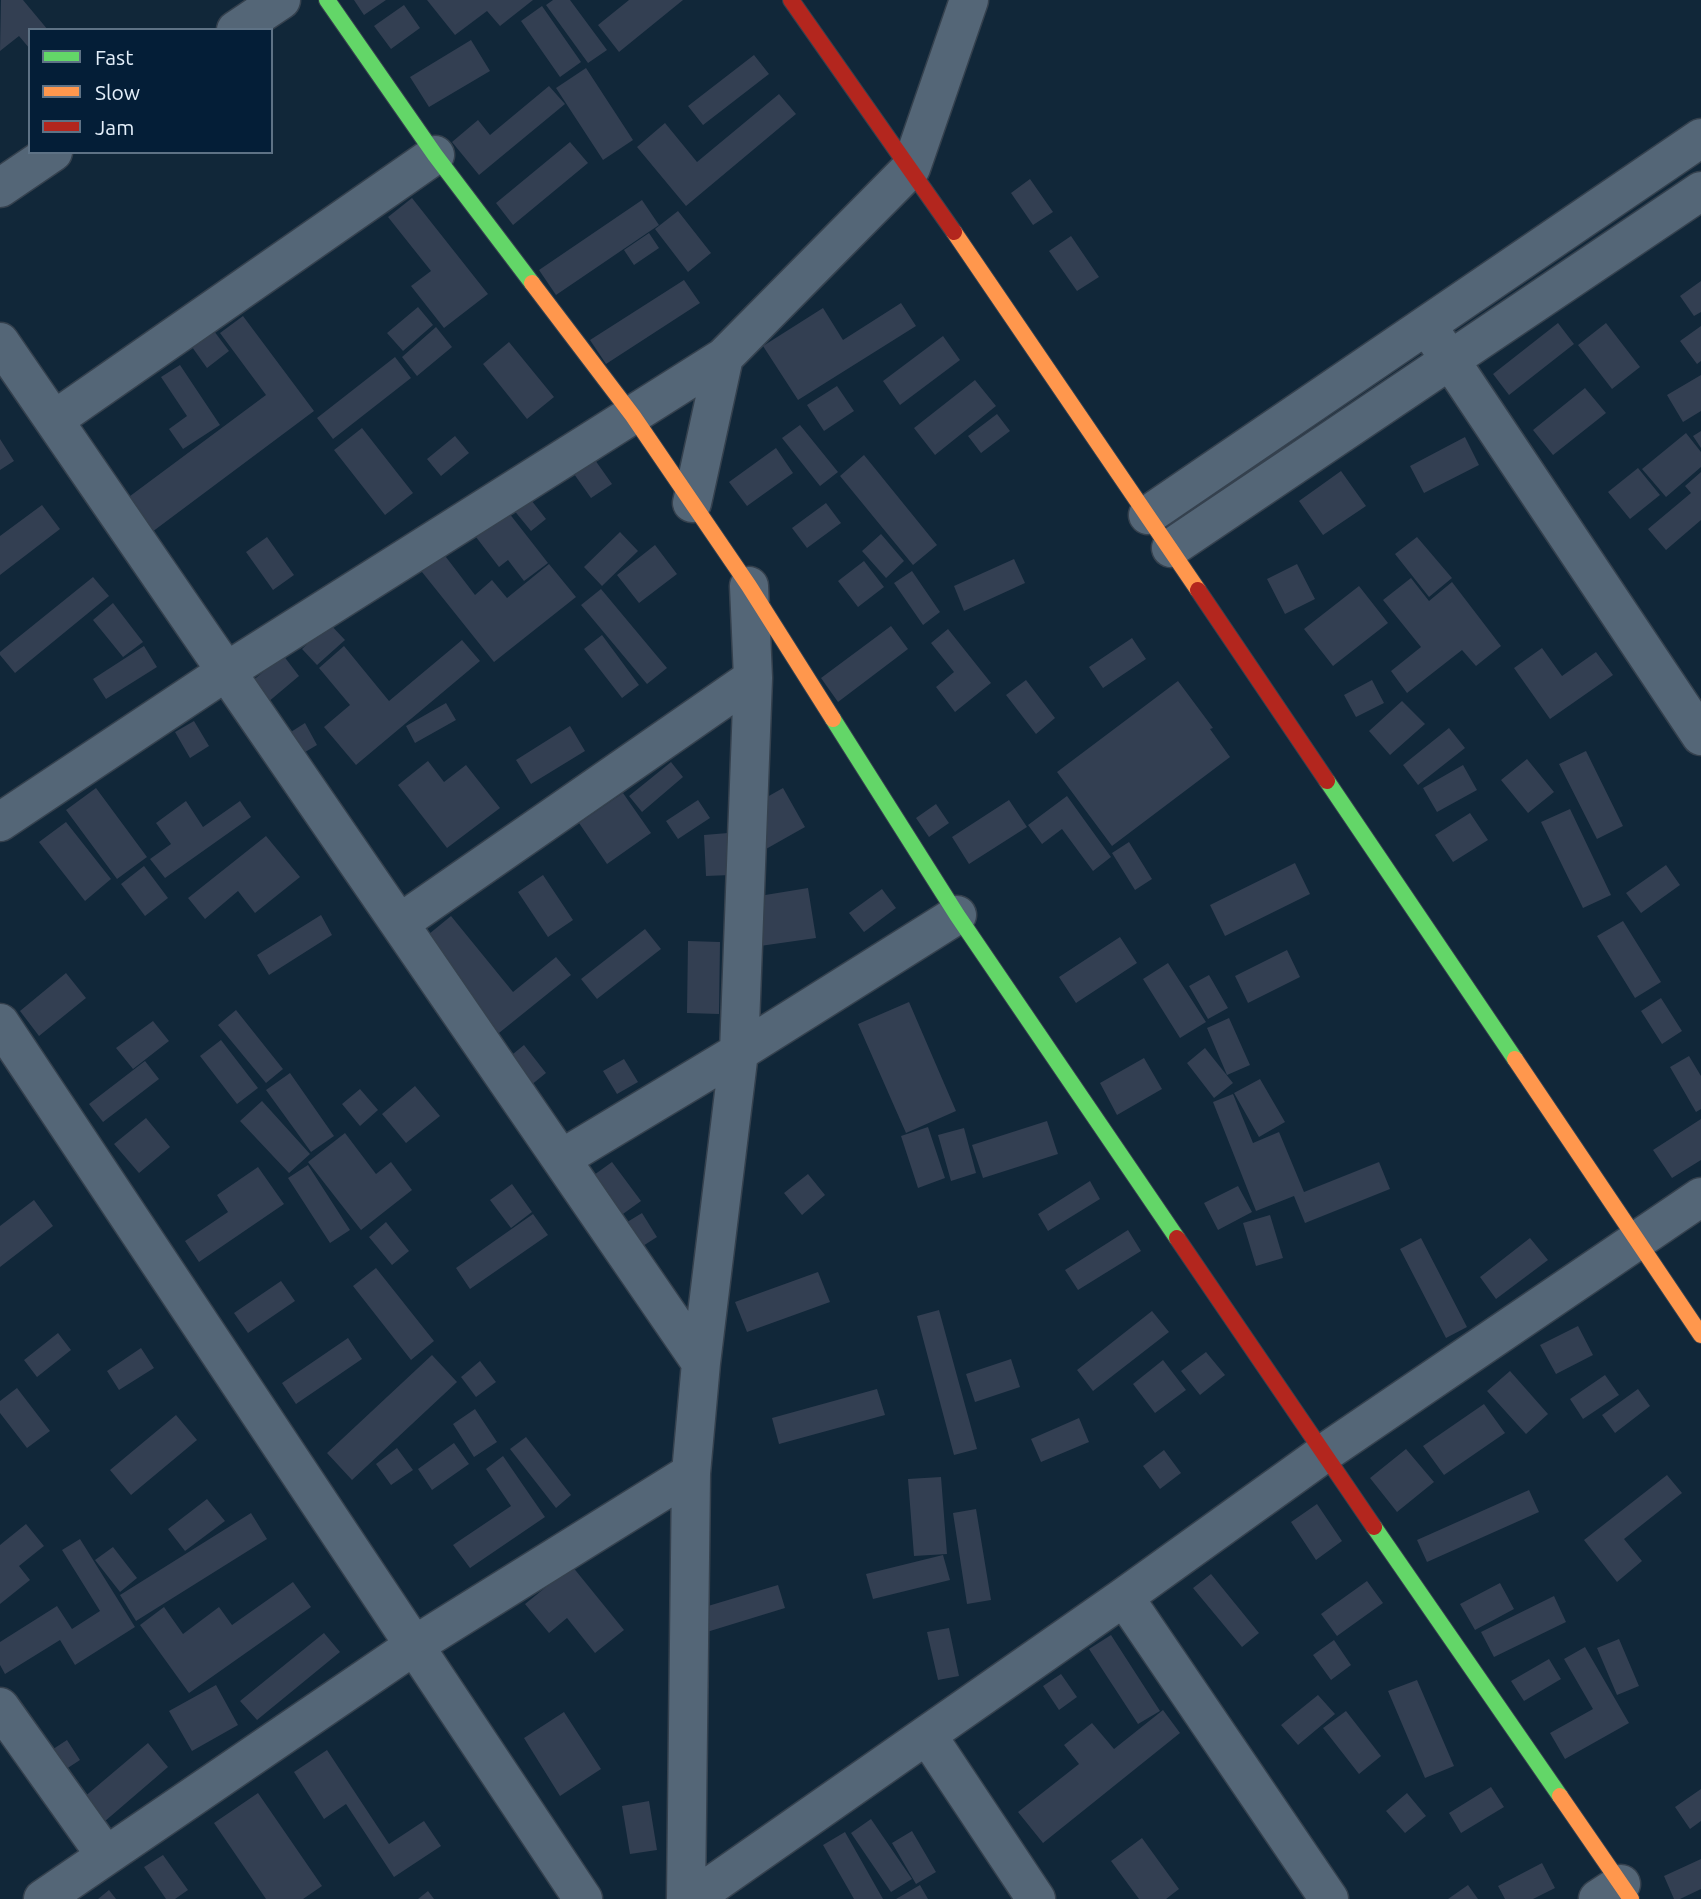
<!DOCTYPE html>
<style>
body{margin:0}
#map{position:relative;width:1701px;height:1899px;overflow:hidden;background:#112739;font-family:Ubuntu,sans-serif}
canvas{display:block}
.legend{position:absolute;left:28px;top:28px;width:245px;height:126px;box-sizing:border-box;background:#041e37;border:2px solid #5e7285;margin:0;padding:9px 12px;list-style:none;font-size:21px;color:#e4effa}
.legend li{display:flex;align-items:center;gap:14px;height:35px}
.legend b{width:35px;border:2px solid #5e7285}
</style>
<div id="map">
<canvas width="1701" height="1899"></canvas>
<ul class="legend">
<li><b style="height:9px;background:#63d668"></b>Fast</li>
<li><b style="height:9px;background:#ff974d"></b>Slow</li>
<li><b style="height:9px;background:#b3261e"></b>Jam</li>
</ul>
</div>
<script>
const c = document.querySelector('canvas').getContext('2d');
c.lineJoin = 'round';
function fill(path, color) {
  c.fillStyle = color;
  c.fill(path, 'evenodd');
}
function poly(rows) {
  const path = new Path2D();
  for (const r of rows) {
    path.moveTo(r[0], r[1]);
    for (let i = 2; i < r.length; i += 2) path.lineTo(r[i], r[i + 1]);
  }
  return path;
}
function stroke(path, color, width, dash) {
  c.strokeStyle = color;
  c.lineWidth = width;
  c.lineCap = dash ? 'butt' : 'round';
  c.setLineDash(dash || []);
  c.stroke(path);
}
fill(poly([
 [1,0,23,0,48,30,30,30,30,49,19,36,0,51],
 [354,0,386,0,364,15],
 [427,0,533,0,500,26,487,11,455,35],
 [553,0,570,0,607,50,588,63,546,5],
 [629,0,683,0,619,52,598,25],
 [404,5,420,28,391,49,374,26],
 [542,6,581,62,560,77,521,21],
 [471,40,490,71,429,107,410,77],
 [754,55,769,74,703,125,688,106],
 [586,68,633,140,603,160,556,88],
 [549,86,565,104,479,175,452,142,478,120,490,135],
 [779,94,796,114,686,206,637,147,665,123,697,162],
 [570,142,588,163,513,225,496,203],
 [1030,179,1053,212,1033,225,1011,193],
 [412,198,488,294,444,328,411,286,431,271,388,217],
 [642,200,659,225,556,295,539,270],
 [678,211,711,253,688,272,655,229],
 [649,233,659,248,634,265,624,250],
 [1071,236,1099,277,1077,291,1049,251],
 [684,280,700,303,606,364,590,340],
 [1701,281,1701,312,1694,316,1680,296],
 [901,303,916,326,798,400,763,346,823,308,843,340],
 [418,307,433,325,403,351,387,333],
 [243,316,314,411,144,538,118,505,266,395,220,333],
 [1558,323,1574,344,1509,395,1493,374],
 [1606,323,1640,367,1612,389,1578,345],
 [1701,326,1701,361,1697,364,1680,341],
 [436,327,452,347,417,376,402,357],
 [214,331,229,351,207,368,192,347],
 [943,336,960,360,900,405,883,381],
 [509,342,554,397,527,419,483,364],
 [395,357,411,378,333,439,317,418],
 [180,365,220,425,183,449,169,429,187,416,161,377],
 [1701,375,1701,411,1683,422,1667,395],
 [975,380,996,406,935,455,914,428],
 [837,386,854,411,824,431,807,405],
 [1585,388,1606,413,1553,455,1533,430],
 [997,414,1010,431,981,453,968,436],
 [800,425,838,472,820,486,782,438],
 [362,428,413,493,385,515,334,450],
 [1701,431,1701,448,1693,436],
 [1686,433,1701,452,1701,467,1666,497,1642,469],
 [455,436,469,453,441,476,427,459],
 [1465,437,1479,465,1424,493,1410,466],
 [0,439,14,461,0,470],
 [583,443,612,484,591,498,562,457],
 [776,448,793,473,747,506,729,482],
 [864,455,937,545,913,565,840,476],
 [1638,468,1660,495,1630,519,1608,492],
 [1341,471,1366,506,1323,535,1299,501],
 [1701,472,1701,520,1666,550,1648,529,1691,493,1685,486],
 [524,491,546,519,531,531,508,503],
 [498,499,548,563,524,581,508,560,499,567,466,524],
 [826,503,841,523,807,548,792,528],
 [42,505,60,529,0,575,0,536],
 [620,532,638,551,602,586,584,567],
 [881,534,904,561,886,578,862,551],
 [267,537,294,575,273,590,246,552],
 [1417,537,1452,578,1429,597,1395,554],
 [436,544,475,595,492,580,507,598,549,564,576,597,494,662,414,562],
 [655,545,677,574,639,603,617,575],
 [1014,559,1025,583,964,611,954,586],
 [864,561,884,587,858,607,838,581],
 [1297,564,1315,599,1285,614,1267,579],
 [912,571,940,612,923,625,894,583],
 [93,577,109,596,15,673,0,655,0,652],
 [1411,578,1429,601,1452,582,1501,646,1476,666,1462,650,1407,693,1391,671,1421,647,1383,600],
 [1359,586,1388,623,1333,666,1304,629],
 [601,589,667,668,647,684,581,605],
 [113,603,143,642,123,657,93,620],
 [329,623,345,640,317,665,302,649],
 [891,626,908,649,838,702,821,678],
 [948,629,991,683,955,712,936,687,954,672,931,643],
 [602,635,639,685,622,698,584,649],
 [1132,638,1146,659,1103,688,1089,667],
 [462,640,480,661,356,765,324,727,350,705,319,668,344,646,389,701],
 [144,646,157,667,106,699,93,679],
 [1542,648,1562,676,1596,652,1613,675,1550,719,1514,668],
 [283,655,299,676,261,708,244,688],
 [1026,680,1055,718,1036,734,1006,695],
 [1372,680,1384,703,1356,717,1344,695],
 [1178,681,1213,728,1210,729,1230,757,1112,846,1057,772],
 [1402,701,1425,724,1390,755,1369,731],
 [446,703,456,720,415,743,406,726],
 [194,721,209,746,190,758,175,732],
 [305,723,317,745,295,758,283,737],
 [570,726,585,751,531,784,516,760],
 [1449,728,1465,748,1418,785,1403,765],
 [1586,751,1623,826,1597,839,1559,764],
 [1527,759,1554,792,1528,813,1501,780],
 [428,761,444,782,466,765,500,808,447,848,398,785],
 [671,762,683,777,642,812,629,796],
 [1463,765,1477,790,1437,812,1423,788],
 [96,788,147,857,117,879,66,810],
 [783,788,805,827,766,849,744,810],
 [623,793,651,833,607,864,579,823],
 [1067,796,1111,857,1093,871,1062,829,1042,844,1028,825],
 [698,800,710,818,678,839,666,821],
 [1009,800,1027,827,969,864,952,837],
 [186,801,203,827,240,801,251,817,165,878,150,859,171,844,156,823],
 [936,804,949,823,929,837,916,818],
 [1570,809,1611,895,1583,908,1541,822],
 [1470,813,1488,840,1453,862,1435,835],
 [66,822,111,879,85,901,39,842],
 [728,833,731,875,706,876,704,835],
 [266,836,300,877,255,913,238,891,205,919,188,898],
 [1129,842,1152,879,1135,890,1112,853],
 [1295,863,1310,894,1225,936,1210,905],
 [1666,865,1680,885,1641,913,1626,893],
 [144,866,168,898,145,916,121,884],
 [543,875,573,920,548,937,518,892],
 [808,888,816,938,760,946,753,897],
 [882,889,896,908,864,932,849,913],
 [321,915,332,935,269,975,257,955],
 [451,916,513,992,556,957,571,975,494,1037,418,943],
 [1623,921,1661,982,1635,998,1597,936],
 [645,929,661,949,597,999,581,979],
 [1120,937,1137,963,1076,1003,1059,977],
 [688,941,720,942,719,1014,687,1013],
 [1287,950,1300,977,1248,1003,1235,976],
 [1168,963,1206,1022,1180,1038,1143,979],
 [66,973,86,998,39,1036,20,1011],
 [1209,975,1228,1008,1208,1019,1189,986],
 [1661,998,1682,1031,1662,1044,1641,1011],
 [909,1002,956,1111,906,1133,858,1024],
 [236,1010,283,1069,266,1083,218,1025],
 [1229,1018,1250,1065,1227,1075,1207,1028],
 [153,1021,169,1041,133,1069,116,1048],
 [221,1040,258,1088,237,1104,200,1056],
 [524,1045,546,1073,520,1094,497,1067],
 [1205,1048,1233,1083,1214,1098,1187,1063],
 [1689,1056,1701,1076,1701,1109,1696,1112,1670,1067],
 [1144,1058,1162,1089,1117,1115,1100,1083],
 [624,1059,638,1082,617,1094,603,1071],
 [145,1061,159,1079,103,1122,89,1104],
 [290,1073,334,1136,311,1152,266,1090],
 [1260,1079,1285,1122,1259,1137,1234,1093],
 [415,1086,440,1116,406,1143,382,1114],
 [360,1089,378,1110,360,1126,342,1104],
 [1233,1094,1253,1143,1279,1132,1304,1192,1379,1162,1390,1189,1305,1223,1294,1196,1256,1211,1213,1102],
 [262,1101,310,1154,289,1173,240,1121],
 [146,1118,170,1147,139,1173,114,1144],
 [1701,1119,1701,1160,1672,1178,1653,1150],
 [1047,1121,1058,1154,983,1178,972,1145],
 [928,1127,945,1178,918,1188,901,1136],
 [964,1128,976,1173,951,1181,938,1135],
 [345,1133,376,1174,391,1162,412,1190,361,1230,308,1162],
 [612,1162,641,1201,616,1219,587,1180],
 [308,1165,350,1230,330,1243,288,1178],
 [258,1167,284,1204,199,1262,185,1241,228,1212,217,1195],
 [808,1174,825,1195,802,1215,784,1193],
 [1090,1181,1100,1199,1048,1231,1038,1214],
 [512,1184,532,1212,511,1228,490,1200],
 [1238,1186,1252,1212,1218,1230,1204,1203],
 [34,1200,53,1226,0,1267,0,1226],
 [642,1213,657,1237,635,1251,619,1227],
 [533,1214,548,1235,470,1289,456,1268],
 [1270,1215,1283,1258,1256,1266,1243,1223],
 [386,1222,409,1251,392,1265,369,1237],
 [1128,1230,1141,1251,1078,1290,1065,1270],
 [1421,1238,1467,1327,1446,1338,1400,1249],
 [1530,1238,1548,1260,1496,1299,1480,1277],
 [376,1268,434,1341,411,1360,353,1286],
 [818,1272,830,1302,747,1332,735,1302],
 [281,1281,295,1301,248,1333,234,1313],
 [939,1310,977,1449,954,1455,917,1316],
 [1152,1311,1169,1332,1093,1391,1077,1370],
 [1578,1326,1593,1355,1556,1374,1540,1345],
 [58,1333,71,1350,37,1377,24,1360],
 [348,1338,362,1359,296,1404,282,1383],
 [141,1348,154,1368,119,1390,107,1371],
 [1206,1352,1225,1375,1200,1395,1181,1371],
 [432,1355,457,1382,352,1480,327,1453],
 [1011,1359,1020,1387,975,1402,966,1374],
 [1163,1360,1186,1390,1155,1413,1133,1384],
 [480,1361,496,1382,476,1397,461,1377],
 [1510,1371,1548,1414,1526,1434,1487,1391],
 [1605,1375,1619,1395,1583,1419,1570,1399],
 [17,1388,50,1431,27,1448,0,1413,0,1401],
 [877,1389,885,1415,779,1444,772,1418],
 [1638,1389,1650,1406,1615,1433,1602,1415],
 [1484,1404,1505,1433,1444,1475,1423,1446],
 [475,1409,497,1442,474,1457,453,1424],
 [176,1415,197,1440,131,1495,110,1470],
 [1079,1418,1089,1442,1041,1462,1031,1439],
 [526,1437,571,1495,556,1508,510,1449],
 [454,1443,469,1464,432,1490,418,1469],
 [397,1448,413,1470,391,1485,376,1464],
 [1406,1449,1434,1482,1397,1512,1370,1478],
 [1164,1450,1181,1473,1160,1489,1143,1466],
 [503,1456,545,1517,470,1568,453,1545,511,1506,486,1469],
 [1667,1475,1682,1493,1624,1539,1642,1561,1617,1582,1584,1540],
 [941,1477,947,1554,914,1556,908,1479],
 [1529,1490,1539,1512,1427,1562,1417,1540],
 [207,1499,225,1521,185,1551,168,1529],
 [1317,1504,1342,1541,1316,1560,1291,1522],
 [976,1509,991,1600,967,1604,953,1513],
 [251,1513,267,1539,136,1621,120,1595],
 [26,1524,44,1546,19,1566,30,1580,0,1604,0,1545],
 [80,1539,135,1627,75,1665,60,1640,5,1674,0,1665,0,1642,57,1606,72,1629,100,1611,62,1550],
 [113,1547,137,1578,120,1592,95,1560],
 [943,1555,950,1580,873,1599,866,1574],
 [572,1566,624,1630,595,1653,567,1618,549,1633,525,1604],
 [1211,1574,1259,1633,1242,1647,1193,1588],
 [1367,1581,1383,1603,1337,1636,1321,1614],
 [293,1582,311,1607,189,1693,140,1625,164,1607,183,1634,219,1607,232,1625],
 [1500,1583,1514,1609,1475,1630,1460,1604],
 [778,1585,785,1608,684,1639,678,1615],
 [1554,1596,1566,1622,1494,1657,1481,1632],
 [949,1628,959,1676,938,1680,927,1632],
 [324,1633,340,1652,257,1720,240,1701],
 [1111,1635,1160,1711,1138,1724,1089,1649],
 [1619,1639,1639,1686,1617,1695,1597,1648],
 [1334,1640,1351,1665,1331,1680,1313,1655],
 [1585,1647,1629,1723,1565,1759,1550,1733,1593,1709,1564,1659],
 [1549,1659,1561,1679,1524,1701,1511,1681],
 [1061,1674,1077,1697,1059,1710,1043,1686],
 [1417,1680,1454,1766,1425,1778,1388,1691],
 [216,1685,238,1725,192,1751,169,1711],
 [1318,1695,1335,1714,1298,1745,1281,1725],
 [1163,1710,1180,1733,1043,1843,1018,1812,1079,1764,1064,1745,1092,1723,1114,1749],
 [1346,1711,1381,1756,1359,1774,1323,1728],
 [564,1712,601,1769,560,1796,524,1738],
 [67,1740,80,1760,57,1775,44,1755],
 [148,1743,168,1767,97,1828,76,1804],
 [327,1750,389,1844,424,1821,441,1846,394,1877,346,1804,324,1819,294,1772],
 [1491,1787,1504,1807,1461,1833,1449,1813],
 [1701,1789,1701,1821,1690,1829,1675,1807],
 [258,1793,322,1886,303,1899,266,1899,214,1823],
 [1407,1793,1426,1816,1405,1833,1386,1811],
 [649,1801,657,1850,630,1854,622,1806],
 [871,1819,912,1879,891,1892,851,1833],
 [912,1831,936,1872,916,1884,892,1843],
 [845,1832,883,1899,854,1899,823,1845],
 [1142,1838,1179,1889,1166,1899,1139,1899,1111,1861],
 [163,1855,188,1890,175,1899,166,1899,144,1867],
 [1701,1859,1701,1889,1680,1899,1674,1899,1664,1876],
 [1542,1863,1555,1888,1533,1899,1505,1899,1498,1886],
 [920,1885,928,1899,896,1899],
 [1468,1885,1478,1899,1448,1899],
 [109,1890,116,1899,98,1899],
 [428,1891,434,1899,418,1899]
]), '#333f52');
const street = poly([
 [236,30,281,0],
 [0,188,53,152],
 [1436,339,1701,736],
 [0,342,701,1363],
 [54,420,435,155],
 [692,503,724,357],
 [1148,515,1701,138],
 [1171,548,1701,191],
 [0,822,227,671,724,357,911,168,969,0],
 [400,923,753,678],
 [0,1023,583,1899],
 [561,1159,739,1052,957,915],
 [1124,1597,1329,1899],
 [0,1707,106,1856],
 [927,1735,1036,1899],
 [43,1899,415,1645,691,1473],
 [686,1899,691,1473,701,1363,739,1052,753,678,749,586],
 [692,1899,1124,1597,1323,1454,1701,1197],
 [1598,1899,1621,1884]
]);
const fast = poly([
 [327,0,435,155,532,283],
 [833,719,957,915,1177,1238],
 [1327,781,1515,1059],
 [1374,1527,1560,1796]
]);
const slow = poly([
 [954,232,1198,590],
 [532,283,633,416,749,586,833,719],
 [1515,1059,1701,1335],
 [1560,1796,1631,1899]
]);
const jam = poly([
 [791,0,954,232],
 [1198,590,1327,781],
 [1177,1238,1374,1527]
]);
stroke(street, '#35414e', 41);
stroke(fast, '#35414e', 18);
stroke(slow, '#35414e', 18);
stroke(jam, '#35414e', 18);
stroke(street, '#546677', 38);
stroke(fast, '#63d668', 16);
stroke(slow, '#ff974d', 16);
stroke(jam, '#b3261e', 16);
</script>
